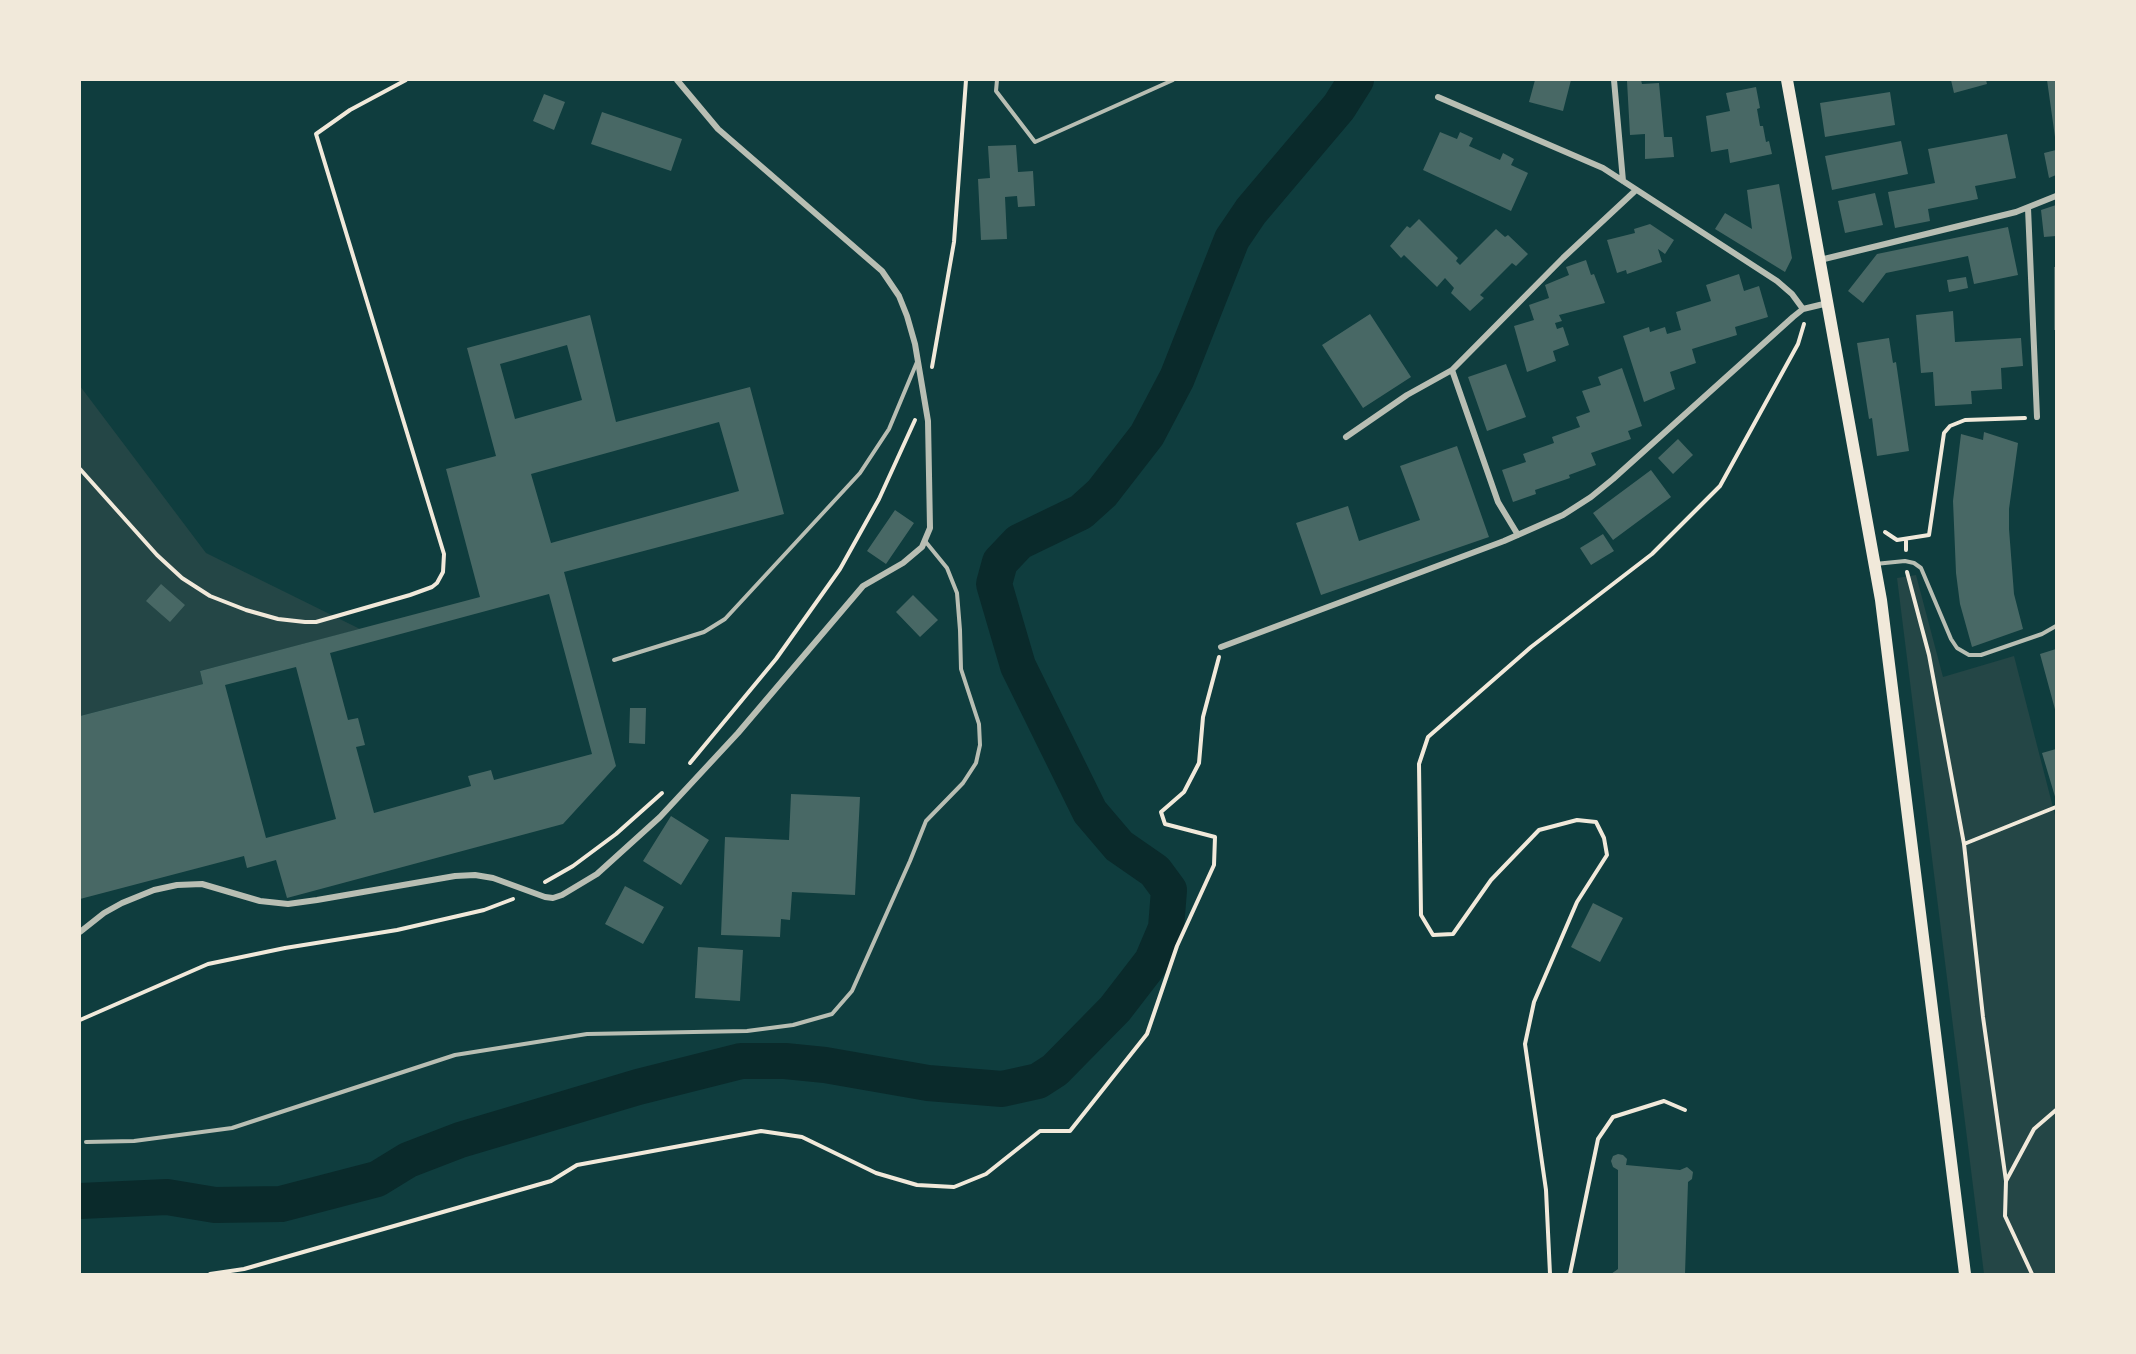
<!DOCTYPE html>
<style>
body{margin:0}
#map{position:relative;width:2136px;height:1354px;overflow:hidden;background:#0f3d3e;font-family:"Alegreya Sans",sans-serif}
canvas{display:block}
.frame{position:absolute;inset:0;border:81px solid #f1e9da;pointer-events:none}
</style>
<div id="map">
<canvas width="2136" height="1354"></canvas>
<div class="frame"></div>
</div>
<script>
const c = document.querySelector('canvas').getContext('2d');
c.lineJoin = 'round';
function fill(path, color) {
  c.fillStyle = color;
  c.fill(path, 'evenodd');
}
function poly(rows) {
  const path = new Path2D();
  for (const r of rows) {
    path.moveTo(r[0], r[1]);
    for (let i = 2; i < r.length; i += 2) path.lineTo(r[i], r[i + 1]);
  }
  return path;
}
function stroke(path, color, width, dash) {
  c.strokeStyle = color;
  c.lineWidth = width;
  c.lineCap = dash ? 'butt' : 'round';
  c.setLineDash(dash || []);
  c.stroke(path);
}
fill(poly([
 [80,386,206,553,360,629,200,671,203,684,80,716],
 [1916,575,1943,677,2014,656,2056,819,2056,1274,1984,1274,1897,578]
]), '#244646');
stroke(poly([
 [80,1201,167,1197,215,1205,281,1204,377,1179,408,1160,460,1140,638,1087,741,1061,785,1061,825,1065,928,1083,1002,1089,1038,1081,1055,1070,1115,1009,1152,961,1166,928,1169,890,1155,871,1119,846,1090,812,1018,666,994,584,1000,562,1019,542,1081,512,1102,493,1147,435,1177,378,1232,239,1251,211,1339,107,1356,80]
]), '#0a2a2b', 36);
fill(poly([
 [1535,80,1571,80,1563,111,1529,102],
 [1641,80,1642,84,1659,83,1664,137,1672,137,1674,157,1645,159,1645,134,1630,135,1627,81],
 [1951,80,1986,80,1987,84,1954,93],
 [2047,80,2056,80,2056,137,2055,137],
 [1756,87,1760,108,1757,109,1760,126,1763,126,1766,142,1769,141,1772,154,1730,163,1728,149,1711,152,1706,116,1730,111,1726,93],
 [1890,92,1895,125,1825,137,1820,103],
 [544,94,565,102,554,130,533,121],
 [602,112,682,139,671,171,591,144],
 [1440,132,1457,139,1460,132,1473,138,1469,146,1500,160,1503,153,1514,159,1511,165,1528,173,1511,211,1423,170],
 [2007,134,2016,178,1975,186,1978,199,1928,209,1930,221,1895,228,1888,192,1935,183,1928,149],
 [1901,141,1908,174,1832,190,1825,156],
 [1016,145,1018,172,1033,171,1035,206,1018,207,1017,196,1005,197,1007,239,981,240,978,179,990,178,988,146],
 [2056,150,2056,175,2049,178,2044,153],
 [1779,184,1792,258,1785,272,1715,229,1725,213,1752,229,1747,190],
 [1875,193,1883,225,1845,233,1838,201],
 [2056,205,2056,236,2044,237,2041,210],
 [1419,219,1458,258,1456,261,1460,265,1496,229,1505,237,1508,235,1528,254,1516,266,1512,263,1480,295,1484,298,1470,311,1451,293,1454,288,1445,278,1437,287,1404,255,1401,258,1390,246,1407,226,1410,228],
 [1650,224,1674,240,1665,254,1658,249,1662,262,1627,274,1626,270,1617,273,1607,240,1635,233,1634,229],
 [2008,227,2018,275,1974,284,1968,256,1886,273,1863,303,1848,291,1877,254],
 [1586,260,1591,275,1594,274,1605,303,1559,315,1562,321,1555,323,1557,329,1563,327,1569,345,1553,351,1556,361,1527,372,1514,326,1534,320,1529,305,1549,298,1545,285,1569,275,1566,267],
 [2054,267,2056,267,2056,330,2054,330],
 [1739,274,1744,291,1759,286,1768,317,1735,327,1737,335,1692,349,1696,363,1670,372,1675,389,1644,402,1623,336,1649,327,1650,332,1665,327,1667,334,1681,330,1676,312,1711,301,1706,285],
 [1966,277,1968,288,1949,292,1947,280],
 [1953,311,1955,342,2021,338,2023,366,2001,368,2002,389,1971,391,1972,404,1935,406,1933,372,1921,373,1916,315],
 [1370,314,1411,377,1363,408,1322,345],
 [590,315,616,422,750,387,784,514,564,572,616,766,563,824,287,898,276,860,247,868,244,856,80,899,80,716,203,684,200,671,480,597,446,469,496,456,467,348],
 [567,345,582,400,515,419,500,364],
 [719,422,739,491,551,543,531,474],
 [549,594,592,754,494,780,491,770,468,776,471,786,374,813,356,747,365,745,358,718,348,720,330,653],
 [296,667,336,819,266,838,225,685],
 [1889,338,1893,363,1896,362,1909,451,1877,456,1872,418,1869,419,1857,343],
 [1506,364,1526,417,1487,431,1468,377],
 [1622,368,1642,426,1628,431,1631,439,1591,453,1596,465,1569,475,1570,478,1535,490,1536,494,1513,502,1502,470,1526,462,1523,454,1554,443,1552,437,1580,427,1576,417,1590,412,1582,391,1601,385,1598,377],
 [1984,432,2018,443,2009,509,2009,529,2014,594,2023,629,1972,647,1960,604,1956,573,1953,501,1961,434,1983,440],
 [1678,439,1693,455,1673,474,1658,458],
 [1457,446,1489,537,1321,595,1296,523,1348,506,1359,541,1420,520,1400,466],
 [1651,470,1671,497,1613,540,1593,513],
 [895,510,914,523,886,564,867,551],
 [1603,534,1614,551,1591,565,1580,548],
 [161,584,185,605,170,622,146,601],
 [913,595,938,620,920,637,896,612],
 [2056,649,2056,713,2040,654],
 [630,708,646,708,645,744,629,743],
 [2056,749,2056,800,2042,753],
 [791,794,860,797,855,895,792,892,790,920,781,919,780,937,721,935,725,837,789,840],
 [671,816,709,840,681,885,643,861],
 [625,886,664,907,643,944,605,924],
 [1593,903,1623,918,1600,962,1571,947],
 [698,947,743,950,740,1001,695,998],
 [1618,1154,1623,1155,1627,1159,1626,1165,1680,1170,1687,1167,1693,1172,1692,1179,1688,1182,1685,1274,1611,1274,1618,1269,1618,1170,1613,1167,1611,1161,1613,1156]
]), '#486865');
stroke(poly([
 [932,367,954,242,966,80],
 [80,469,157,555,182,578,210,596,246,610,278,619,305,622,316,622,410,595,432,587,437,583,443,572,444,554,316,134,350,110,406,80],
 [1885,532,1897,540,1929,535,1944,433,1950,426,1965,420,2025,418],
 [1906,550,1906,539],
 [1907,572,1929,655,1964,844,1983,1017,2006,1181,2005,1216,2032,1274],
 [690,763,776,659,840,569,879,499,915,420],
 [1964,844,2056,807],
 [545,882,573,866,616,834,662,793],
 [80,1020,208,964,285,948,397,930,484,910,513,899],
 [2006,1181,2034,1129,2056,1110],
 [210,1274,244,1269,551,1181,577,1165,761,1131,802,1137,876,1173,917,1185,954,1187,986,1174,1040,1131,1070,1131,1147,1034,1177,946,1214,865,1215,837,1165,824,1161,812,1184,792,1199,763,1203,717,1219,657],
 [1550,1274,1546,1190,1525,1044,1534,1002,1577,902,1607,855,1604,838,1596,822,1577,820,1539,830,1491,880,1453,934,1433,935,1421,915,1419,764,1428,737,1531,647,1652,554,1720,486,1798,344,1804,324],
 [1570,1274,1598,1139,1613,1117,1664,1101,1685,1110]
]), '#f1e9da', 4);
stroke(poly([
 [997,80,996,91,1035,142,1173,80],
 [1875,564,1905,561,1914,563,1921,568,1951,639,1957,648,1969,655,1981,655,2042,634,2056,626],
 [614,660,704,632,725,619,860,473,889,429,917,362],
 [86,1142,134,1141,232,1128,455,1055,587,1034,747,1031,793,1025,832,1014,852,991,910,861,926,821,963,783,976,763,980,745,979,724,961,669,960,630,957,593,947,568,925,541]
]), '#b8beb3', 4);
stroke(poly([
 [1614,80,1623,181],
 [1438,97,1603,168,1777,281,1792,294,1803,309],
 [2028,208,2037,417],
 [1820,260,2016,212,2056,196],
 [1452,370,1498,502,1518,535],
 [1346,437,1407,395,1452,370,1563,258,1636,190],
 [1221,647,1504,541,1563,515,1591,497,1613,479,1793,317,1803,309,1828,303],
 [80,932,104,913,122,903,154,890,177,885,202,884,260,901,288,904,317,900,455,876,475,875,493,878,545,897,553,898,562,895,597,874,660,817,738,733,863,586,903,563,922,547,930,528,928,421,915,344,907,316,899,296,882,271,718,129,677,80]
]), '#b8beb3', 6);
stroke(poly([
 [1787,80,1881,600,1965,1274]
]), '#f1e9da', 12);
</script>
